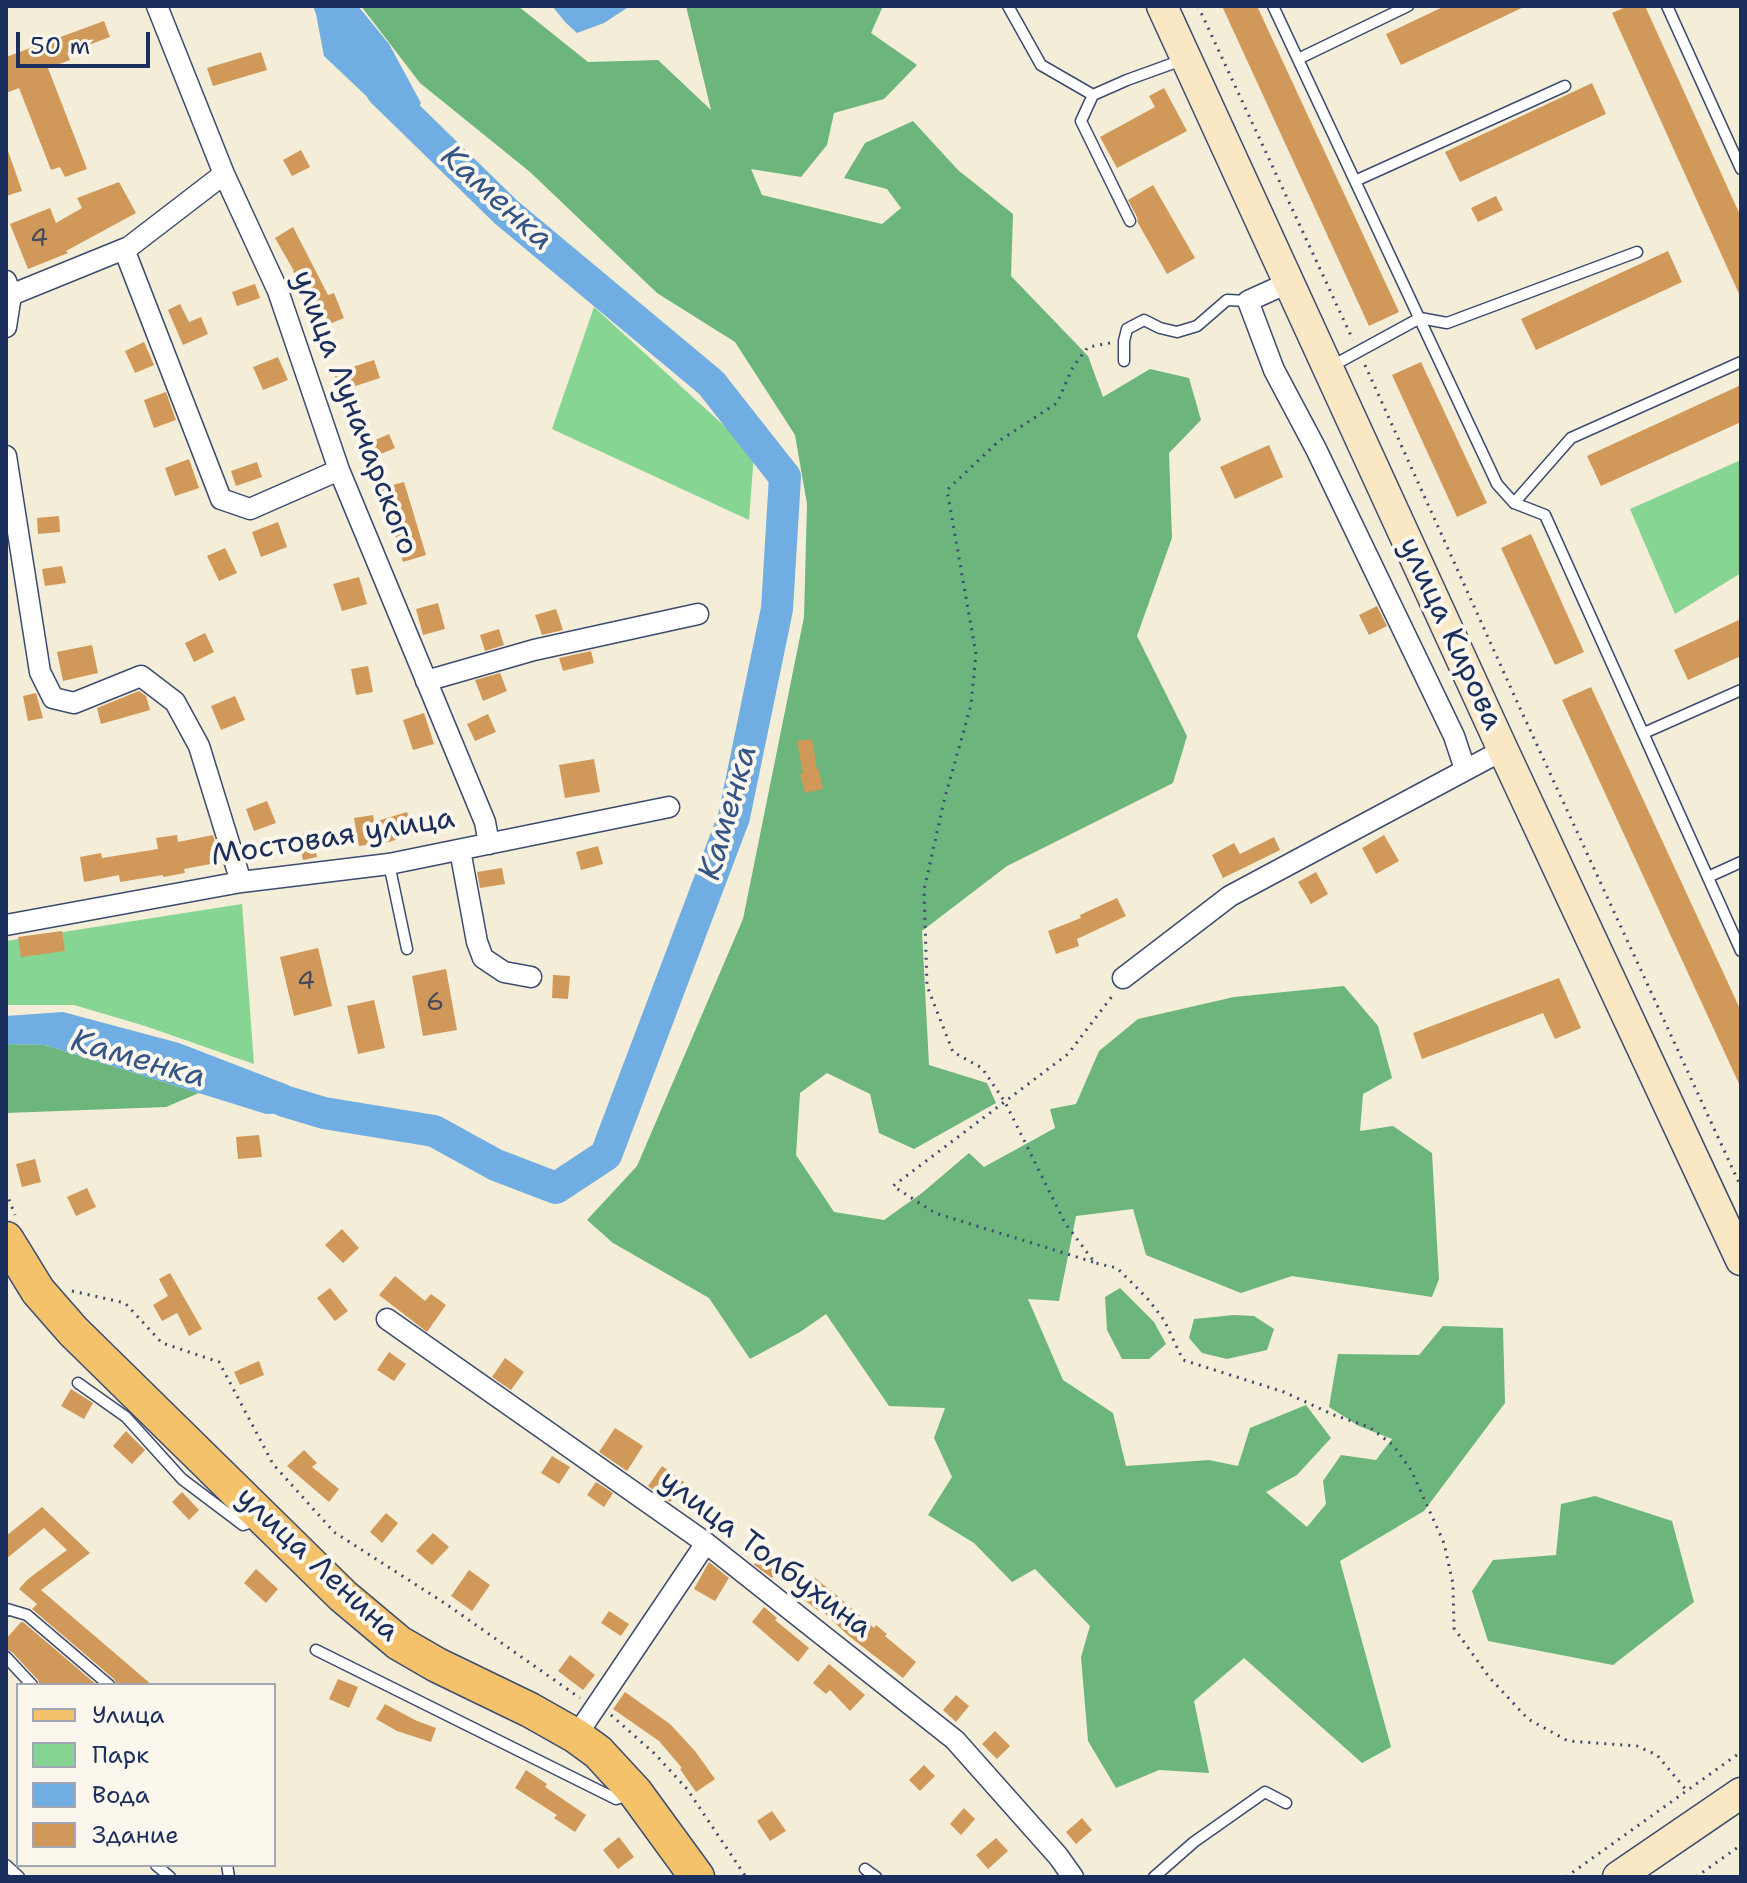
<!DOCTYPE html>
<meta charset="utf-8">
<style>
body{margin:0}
#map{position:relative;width:1747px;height:1883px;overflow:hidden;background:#f4edd7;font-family:"Shantell Sans",sans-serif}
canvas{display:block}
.frame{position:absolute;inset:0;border:8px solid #1b2f5e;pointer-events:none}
.legend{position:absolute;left:16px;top:1683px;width:260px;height:184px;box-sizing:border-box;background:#fbf7ec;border:2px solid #a1a7b3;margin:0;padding:10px 14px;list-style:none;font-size:24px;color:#1b2f5e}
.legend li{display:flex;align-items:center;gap:16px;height:40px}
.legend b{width:40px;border:2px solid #a1a7b3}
.scale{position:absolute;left:16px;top:32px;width:134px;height:36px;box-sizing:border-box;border:4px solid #1b2f5e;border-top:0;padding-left:10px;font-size:24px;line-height:28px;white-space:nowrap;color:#1b2f5e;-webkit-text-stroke:6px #fbf7ec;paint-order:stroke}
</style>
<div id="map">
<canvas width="1747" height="1883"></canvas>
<div class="frame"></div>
<ul class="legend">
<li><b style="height:10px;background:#f3c26a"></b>Улица</li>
<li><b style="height:22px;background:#86d593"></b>Парк</li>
<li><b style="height:22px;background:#70ade2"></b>Вода</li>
<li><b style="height:22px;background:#d19959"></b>Здание</li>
</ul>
<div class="scale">50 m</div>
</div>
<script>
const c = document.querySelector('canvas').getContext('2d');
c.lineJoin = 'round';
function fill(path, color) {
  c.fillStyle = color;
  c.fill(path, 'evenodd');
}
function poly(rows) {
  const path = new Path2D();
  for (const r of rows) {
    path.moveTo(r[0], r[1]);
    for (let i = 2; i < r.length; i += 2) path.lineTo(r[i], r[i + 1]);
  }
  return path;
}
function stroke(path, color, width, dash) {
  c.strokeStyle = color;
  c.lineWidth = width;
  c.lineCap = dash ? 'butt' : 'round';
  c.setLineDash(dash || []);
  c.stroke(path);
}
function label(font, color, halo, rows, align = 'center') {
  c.font = font + ' "Shantell Sans",sans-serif';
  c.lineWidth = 8;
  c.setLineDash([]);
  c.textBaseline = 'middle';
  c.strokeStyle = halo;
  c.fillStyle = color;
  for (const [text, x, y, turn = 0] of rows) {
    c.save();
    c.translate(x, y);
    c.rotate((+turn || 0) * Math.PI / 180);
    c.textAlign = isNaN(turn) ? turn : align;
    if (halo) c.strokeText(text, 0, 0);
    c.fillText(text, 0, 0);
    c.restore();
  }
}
fill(poly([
 [594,307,754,453,749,520,552,429],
 [1741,460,1741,573,1675,614,1630,509],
 [242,904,254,1064,145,1026,74,1005,6,1005,6,941]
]), '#86d593');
fill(poly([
 [361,6,518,6,588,62,658,60,711,110,686,6,883,6,871,33,917,65,884,99,834,113,827,145,801,177,751,169,762,195,882,224,901,208,887,189,844,178,865,143,913,121,958,170,1013,214,1011,276,1088,356,1103,397,1150,369,1189,378,1201,420,1169,453,1172,538,1137,636,1187,736,1173,783,1007,866,922,931,929,1065,987,1083,996,1103,914,1149,879,1133,870,1094,827,1073,800,1093,796,1155,834,1212,884,1220,922,1193,969,1153,984,1167,1055,1128,1050,1109,1076,1104,1099,1051,1138,1019,1234,997,1344,986,1378,1026,1392,1078,1363,1094,1360,1131,1393,1126,1432,1153,1439,1279,1432,1297,1292,1276,1241,1293,1146,1255,1133,1209,1076,1216,1059,1301,1028,1299,1063,1380,1113,1413,1126,1466,1209,1460,1238,1466,1250,1428,1306,1405,1331,1438,1297,1475,1266,1492,1307,1527,1326,1504,1323,1481,1341,1455,1376,1460,1392,1439,1359,1426,1329,1407,1338,1354,1419,1355,1443,1326,1503,1328,1505,1403,1424,1511,1340,1561,1391,1747,1362,1763,1244,1658,1194,1701,1209,1773,1159,1770,1116,1788,1088,1741,1081,1657,1090,1626,1035,1569,1012,1582,974,1543,928,1515,952,1477,934,1438,945,1408,889,1406,826,1314,800,1332,750,1359,709,1298,613,1243,587,1220,637,1166,743,919,804,617,807,504,795,435,735,342,657,293,530,172,420,83],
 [6,1044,45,1045,199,1093,166,1107,6,1113],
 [1120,1288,1154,1322,1166,1344,1149,1359,1122,1359,1107,1330,1105,1297],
 [1234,1315,1254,1316,1274,1329,1267,1350,1227,1359,1202,1353,1189,1338,1194,1319],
 [1595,1496,1672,1521,1694,1602,1613,1665,1488,1641,1472,1591,1493,1560,1556,1555,1561,1504]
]), '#6cb67d');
fill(poly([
 [313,6,358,6,389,44,421,103,411,121,398,126,324,56,316,14],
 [552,6,630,6,604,23,577,33,566,23],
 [63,1012,179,1043,288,1085,324,1113,266,1114,45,1045,6,1044,6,1016]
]), '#70ade2');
stroke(poly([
 [284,1101,324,1113,434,1131,496,1165,556,1188,606,1155,734,817,777,609,785,477,711,383,506,212,382,91]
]), '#70ade2', 32);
fill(poly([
 [1222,6,1257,6,1399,312,1369,326],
 [1445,6,1526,6,1401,65,1386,34],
 [1628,6,1645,6,1741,217,1741,298,1612,13],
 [104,21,110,37,67,53,70,60,48,68,87,169,65,177,60,167,51,170,19,88,6,93,6,57],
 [261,52,267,70,213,86,207,68],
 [1592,83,1606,114,1460,182,1445,152],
 [1164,88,1187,131,1117,168,1100,137,1155,107,1149,96],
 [301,150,310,167,292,176,283,160],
 [6,151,8,151,22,191,6,196],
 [119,182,136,213,66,251,68,253,28,269,10,224,50,208,56,223,82,208,77,198],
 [1153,185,1195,258,1167,274,1138,223,1137,217,1128,200],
 [1496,196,1503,210,1478,222,1471,208],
 [293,227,328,295,334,293,344,318,317,329,307,304,309,303,293,271,294,271,275,238],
 [1668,251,1682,282,1536,350,1521,319],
 [255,284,260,298,237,306,232,292],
 [180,304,189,322,201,317,208,334,183,345,168,310],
 [144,342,154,365,135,373,125,351],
 [278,357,288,380,263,390,253,367],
 [374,360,380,378,340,391,334,373],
 [1421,362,1487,503,1457,517,1392,375],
 [1741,385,1741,422,1601,486,1587,456],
 [166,392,176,420,154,428,144,400],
 [389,434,395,448,367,460,362,446],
 [1269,445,1283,477,1235,499,1220,467],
 [189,459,199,488,175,496,165,468],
 [257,462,262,477,236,486,231,471],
 [404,482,426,555,403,562,381,488],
 [59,516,60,532,38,534,37,518],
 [278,522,287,547,261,557,252,532],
 [1531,534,1584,652,1555,665,1501,548],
 [225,548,237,573,219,581,207,556],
 [62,566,66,583,45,586,42,569],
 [359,577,367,604,342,611,333,584],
 [438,603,445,629,423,635,416,609],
 [1377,606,1387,626,1369,635,1359,615],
 [556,609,563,630,542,635,535,615],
 [1741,619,1741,656,1688,680,1674,650],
 [499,629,504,645,485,651,480,635],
 [205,633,214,652,194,662,185,643],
 [92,645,98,673,63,681,57,652],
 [591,651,594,663,563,671,559,658],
 [368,666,373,692,356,695,351,669],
 [500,673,507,691,483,701,475,680],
 [1591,687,1741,1011,1741,1088,1562,700],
 [139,691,146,696,150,710,101,724,97,708],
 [36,693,43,718,28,721,23,696],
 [235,696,245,720,221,730,211,706],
 [424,713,434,744,413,750,403,720],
 [488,714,496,732,475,741,467,724],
 [812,739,817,770,819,770,823,789,805,793,800,774,803,774,797,741],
 [594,759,600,792,565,798,559,765],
 [267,801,276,823,254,831,246,809],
 [407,812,414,834,389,842,359,846,354,818,373,815,374,822],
 [311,832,317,857,303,860,297,835],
 [177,835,178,842,213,835,221,862,184,869,185,873,163,877,163,875,120,882,119,875,84,882,80,857,101,853,102,858,158,849,156,838],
 [1384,835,1399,861,1376,874,1362,848],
 [1274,837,1280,850,1223,878,1212,855,1234,843,1240,854],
 [598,846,603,864,581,870,576,852],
 [502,868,505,884,480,888,477,872],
 [1316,872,1328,894,1311,904,1298,882],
 [1117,898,1126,916,1077,939,1079,946,1056,954,1048,931,1081,918,1080,915],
 [62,931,65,951,21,957,18,937],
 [318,948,332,1006,294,1016,280,957],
 [446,969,457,1030,423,1036,412,976],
 [553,975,570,976,568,999,552,998],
 [1559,978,1581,1028,1555,1039,1543,1013,1422,1059,1413,1033],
 [374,1000,385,1048,358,1054,347,1006],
 [259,1135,262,1157,238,1159,236,1137],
 [35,1159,41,1182,22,1187,16,1164],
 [87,1188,96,1207,76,1216,67,1197],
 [342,1229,359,1248,343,1263,325,1245],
 [170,1273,202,1329,189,1336,177,1313,162,1321,153,1305,168,1296,159,1279],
 [395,1276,425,1301,431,1294,446,1305,427,1332,379,1295],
 [330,1288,348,1311,335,1321,317,1298],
 [389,1352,406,1364,394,1381,377,1370],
 [505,1358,524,1372,511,1390,492,1377],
 [259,1361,264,1375,240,1385,234,1372],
 [71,1389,93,1403,84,1419,61,1406],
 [615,1428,643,1446,627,1471,599,1452],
 [126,1431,145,1450,132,1464,113,1446],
 [304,1450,317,1463,312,1467,339,1489,329,1502,287,1466],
 [552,1456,570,1467,559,1484,541,1473],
 [662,1466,684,1482,670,1502,648,1486],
 [596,1482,613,1493,604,1507,587,1495],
 [182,1492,199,1510,189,1520,172,1502],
 [42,1507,90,1553,41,1590,152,1685,117,1685,114,1679,32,1609,37,1604,19,1589,28,1579,67,1550,44,1528,6,1559,6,1536],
 [386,1513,398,1523,382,1543,370,1532],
 [433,1533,449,1547,432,1565,416,1551],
 [764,1550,782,1562,772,1578,754,1565],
 [709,1562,729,1578,715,1601,694,1589],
 [256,1569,278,1589,266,1603,244,1583],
 [469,1570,490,1585,472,1611,451,1596],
 [814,1577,840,1598,874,1628,876,1625,887,1634,885,1636,916,1662,903,1678,850,1637,821,1610,819,1611,799,1596],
 [764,1607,777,1618,775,1620,809,1648,798,1662,752,1622],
 [609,1611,629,1624,621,1636,601,1623],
 [21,1622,23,1622,97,1685,40,1685,38,1680,12,1652,6,1649,6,1639],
 [570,1655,595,1675,583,1690,558,1671],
 [829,1664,865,1695,850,1711,830,1690,826,1694,813,1683],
 [338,1679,358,1687,349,1708,329,1699],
 [625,1692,670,1724,695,1751,715,1779,696,1792,680,1769,682,1768,659,1741,613,1709],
 [956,1695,969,1706,956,1722,943,1710],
 [385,1704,417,1721,436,1728,431,1742,397,1731,376,1719],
 [995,1731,1010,1746,997,1759,982,1744],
 [924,1765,935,1776,920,1791,909,1780],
 [526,1770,547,1784,545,1787,586,1815,575,1832,554,1818,557,1815,515,1788],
 [964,1808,975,1819,961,1835,950,1824],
 [772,1811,786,1831,770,1841,757,1821],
 [1082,1818,1092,1830,1076,1844,1066,1832],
 [619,1837,634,1857,618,1869,603,1850],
 [996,1838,1008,1851,988,1869,976,1855]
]), '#d19959');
const lane = poly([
 [1008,6,1041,65,1093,95],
 [1273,6,1497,484,1514,503,1545,515,1741,951],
 [1667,6,1741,169],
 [1298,59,1408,6],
 [1355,181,1565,86],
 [1130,221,1081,121,1093,95,1127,80,1185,59],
 [1124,361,1124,341,1127,329,1144,320,1160,328,1177,332,1197,326,1227,300,1248,301],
 [1332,366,1420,318,1447,323,1637,252],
 [1514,503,1571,438,1741,362],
 [1644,733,1741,690],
 [389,864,407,949],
 [1708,877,1741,862],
 [78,1383,126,1417,182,1479,243,1525,258,1520],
 [6,1611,7,1609,27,1615,109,1685],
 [316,1650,616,1799,629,1795],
 [6,1657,32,1685],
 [6,1865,19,1877],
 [156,1865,170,1877],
 [227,1865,229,1877],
 [865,1869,876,1877],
 [1154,1877,1194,1842,1265,1792,1286,1803]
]);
const street = poly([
 [157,6,224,174,278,291,339,470,485,822,489,844],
 [124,249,221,499,250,509,339,470],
 [6,281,11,295,6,327],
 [1290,282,1248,301,1274,370,1316,449,1454,736,1465,769],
 [6,297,129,247,224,174],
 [6,456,40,672,53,698,74,703,141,676,175,702,199,746,241,882],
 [426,681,534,650,698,614],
 [460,850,477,942,483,958,504,972,531,977],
 [6,925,241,882,389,864,669,807],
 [1123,978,1230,896,1503,750],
 [387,1319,706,1543,955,1740,1058,1856,1073,1877],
 [576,1736,706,1543]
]);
const secondary = poly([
 [1162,6,1503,750,1741,1260],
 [1618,1877,1741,1793]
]);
const primary = poly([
 [6,1239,38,1291,73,1331,343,1596,399,1643,437,1665,530,1710,576,1736,598,1752,635,1792,697,1877]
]);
stroke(lane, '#3c4c70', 13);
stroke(street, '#3c4c70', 23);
stroke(secondary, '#3c4c70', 33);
stroke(primary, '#3c4c70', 37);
stroke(poly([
 [1198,6,1353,340],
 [1110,343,1088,347,1073,367,1057,403,999,441,947,490,976,654,971,705,944,801,924,890,927,986,953,1052,982,1068,1005,1102,1065,1223,1095,1263,1117,1268,1147,1298,1164,1320,1183,1360,1284,1392,1334,1415,1369,1427,1393,1445,1411,1470,1444,1543,1453,1584,1454,1628,1489,1677,1528,1719,1568,1741,1637,1746,1657,1755,1687,1791],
 [1365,365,1519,706,1741,1187],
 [6,1192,15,1215],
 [1093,1262,935,1213,893,1186,1068,1054,1113,995],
 [72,1291,125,1303,162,1343,219,1362,273,1464,334,1532,446,1604,580,1698],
 [611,1715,655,1754,687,1789,746,1877],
 [1566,1877,1741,1752],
 [1696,1877,1741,1845]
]), '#3c4c70', 3, [2, 6]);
stroke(lane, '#fff', 10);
stroke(street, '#fff', 20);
stroke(secondary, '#fae7c3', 30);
stroke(primary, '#f3c26a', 34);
label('26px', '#484a5d', null, [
 ["4",39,239],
 ["4",306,982],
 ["6",435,1003]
]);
label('30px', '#1b2f5e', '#fbf7ec', [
 ["улица Луначарского",354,413,69],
 ["улица Кирова",1450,634,65],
 ["Мостовая улица",333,838,-9],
 ["улица Толбухина",765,1555,37],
 ["улица Ленина",317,1565,43]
]);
label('italic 32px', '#355586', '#fbf7ec', [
 ["Каменка",496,199,42],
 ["Каменка",729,813,-74],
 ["Каменка",138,1060,16]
]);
</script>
